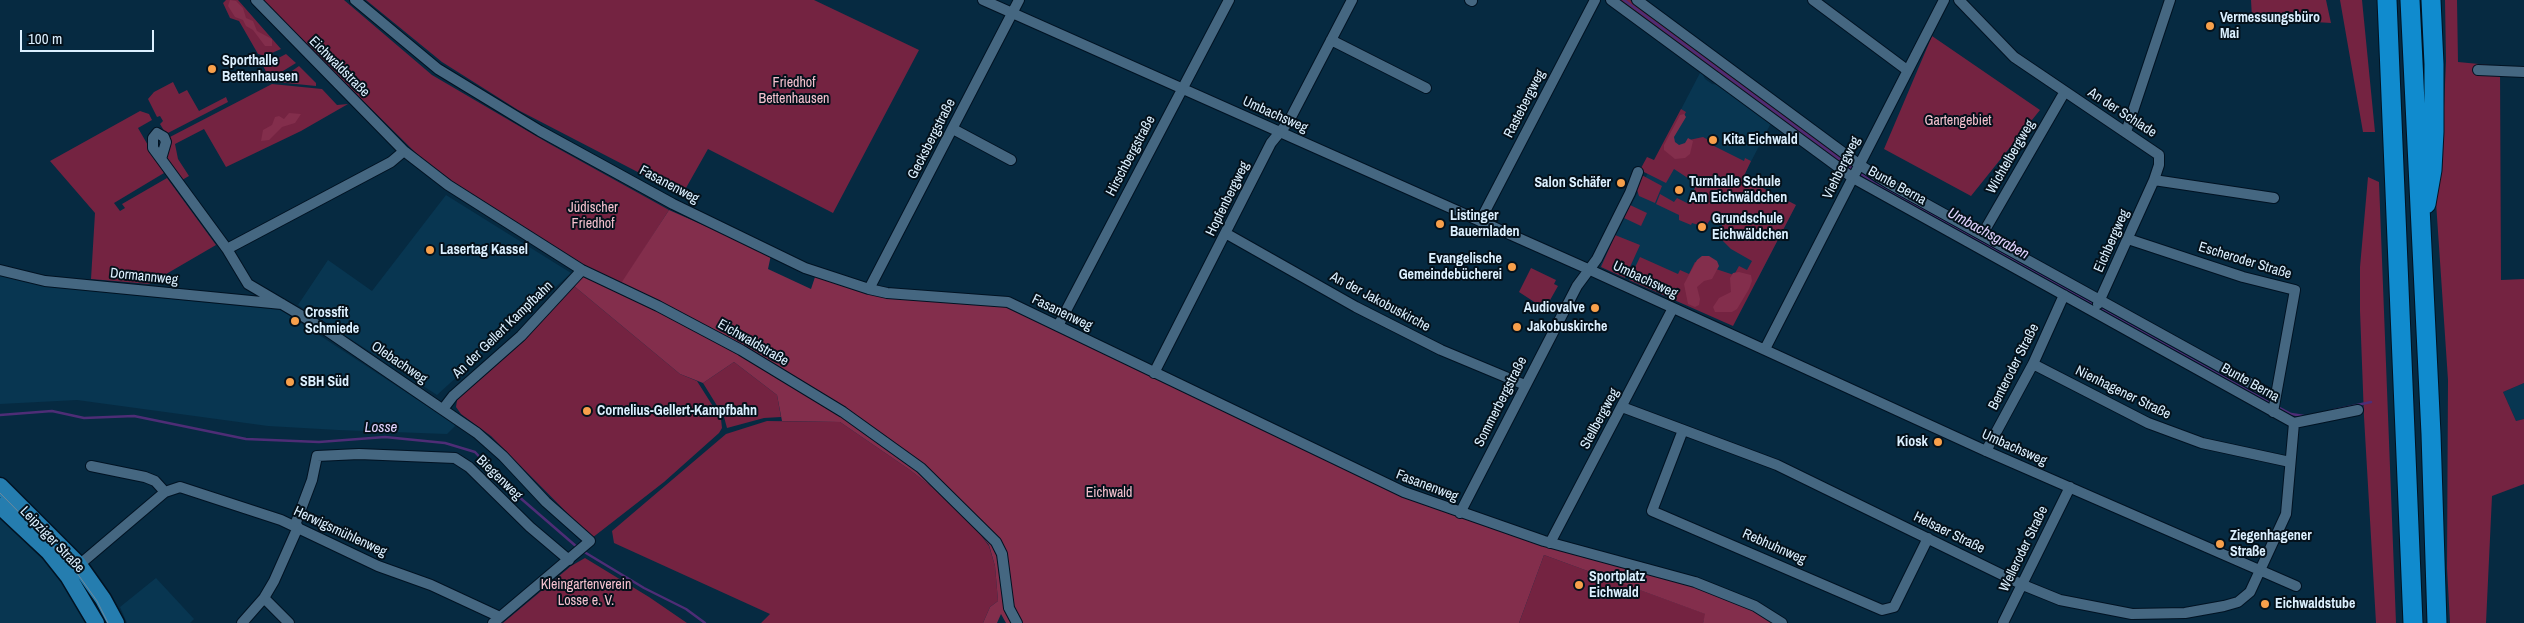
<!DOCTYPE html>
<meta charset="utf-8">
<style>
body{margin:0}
#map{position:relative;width:2524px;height:623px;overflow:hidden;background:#062a41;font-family:"Archivo Narrow",sans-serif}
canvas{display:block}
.scale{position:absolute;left:20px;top:30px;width:134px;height:22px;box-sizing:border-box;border:2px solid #dcf0ff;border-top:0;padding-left:6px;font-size:15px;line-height:18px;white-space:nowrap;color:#dcf0ff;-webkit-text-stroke:4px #04111b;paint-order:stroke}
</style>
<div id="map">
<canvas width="2524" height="623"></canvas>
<div class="scale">100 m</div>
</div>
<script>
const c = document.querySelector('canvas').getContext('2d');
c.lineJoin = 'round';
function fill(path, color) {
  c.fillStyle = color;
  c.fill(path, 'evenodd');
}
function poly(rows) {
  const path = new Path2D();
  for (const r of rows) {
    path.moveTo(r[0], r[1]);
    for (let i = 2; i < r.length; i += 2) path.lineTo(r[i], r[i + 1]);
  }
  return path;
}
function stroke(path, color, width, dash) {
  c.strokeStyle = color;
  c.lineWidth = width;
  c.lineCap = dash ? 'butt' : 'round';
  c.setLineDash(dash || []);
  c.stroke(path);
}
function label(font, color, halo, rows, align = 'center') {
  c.font = font + ' "Archivo Narrow",sans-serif';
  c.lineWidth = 4;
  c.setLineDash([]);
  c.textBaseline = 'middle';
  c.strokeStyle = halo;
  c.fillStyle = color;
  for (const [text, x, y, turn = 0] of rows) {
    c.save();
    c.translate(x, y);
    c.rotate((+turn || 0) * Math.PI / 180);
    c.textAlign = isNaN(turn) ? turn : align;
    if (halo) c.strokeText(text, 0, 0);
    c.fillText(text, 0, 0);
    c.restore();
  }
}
fill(poly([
 [1701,71,1705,79,1712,84,1720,85,1771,123,1743,177,1796,205,1756,282,1681,303,1601,267,1601,263],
 [446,195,571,273,437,395,298,305,328,260,372,291],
 [0,275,44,286,281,310,456,425,447,434,338,430,268,426,77,400,0,404],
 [2524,383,2524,419,2516,421,2503,392],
 [0,516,47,555,86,623,0,623],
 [156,578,194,619,190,623,127,623,120,607]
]), '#083651');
fill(poly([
 [226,0,238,0,281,49,265,56,258,54,239,21,230,18,223,3],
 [261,0,344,0,432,75,548,143,669,210,621,285,595,272,450,182,426,163],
 [366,0,814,0,919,50,833,213,708,149,682,195,518,110,442,62],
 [1617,0,1630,0,1854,164,1852,172],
 [2251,0,2326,0,2331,23,2252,18],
 [2340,0,2362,0,2375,132,2363,132],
 [2445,0,2457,0,2458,62,2500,66,2501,280,2524,279,2524,383,2503,392,2516,421,2524,419,2524,484,2492,496,2486,623,2450,623,2447,568,2448,380,2436,202,2442,153,2446,61],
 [1932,36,2040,110,1971,196,1884,149],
 [286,54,296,63,270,79,263,66],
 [299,66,316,83,316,86,276,82],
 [173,82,179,94,187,90,199,111,226,97,228,102,166,134,160,124,163,121,160,116,157,117,148,99,154,92],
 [272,84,322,89,337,105,348,104,301,131,226,167,204,129,175,144,178,159,189,176,182,180,165,158,168,138],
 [1681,109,1686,112,1670,142,1684,149,1689,140,1703,137,1714,143,1714,146,1744,161,1745,158,1751,161,1743,178,1796,205,1733,326,1629,280,1640,257,1678,274,1680,270,1689,274,1695,262,1734,275,1739,266,1747,270,1752,261,1731,249,1722,240,1722,225,1710,220,1705,227,1692,223,1691,225,1679,220,1679,215,1656,204,1660,194,1674,202,1677,198,1687,203,1697,184,1674,169,1666,183,1640,170,1647,157,1654,160],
 [140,111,149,114,152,120,138,128,164,173,114,203,120,211,125,208,122,204,167,178,216,245,149,284,91,279,95,213,50,161],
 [1638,173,1662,186,1655,203,1639,196,1636,187],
 [2368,177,2379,182,2396,623,2376,623,2364,417,2360,311,2360,267],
 [1630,205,1647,213,1641,226,1624,218],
 [1615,235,1640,245,1625,278,1601,267],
 [1531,268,1556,280,1554,284,1558,286,1545,309,1519,292],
 [574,286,680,374,697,381,721,419,722,428,719,433,664,482,592,538,491,436,461,414,456,407,457,400,524,341],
 [734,362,777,395,781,417,764,418,727,428,724,417,703,383],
 [767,421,840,422,910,470,947,499,972,523,989,546,995,566,998,601,990,607,983,623,761,623,770,614,614,543,612,531,726,434],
 [1544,555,1706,614,1703,623,1519,623],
 [585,558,649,597,687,623,503,623,571,566]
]), '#742341');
fill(poly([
 [230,0,236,1,243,8,246,18,253,21,257,31,272,39,272,46,265,46,253,30,246,26,243,20,235,17,228,6],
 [289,113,301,114,295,123,282,127,269,140,261,141,263,130,272,125,275,117,279,116,284,119],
 [1684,114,1686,117,1674,137,1675,142,1679,145,1685,143,1688,138,1693,141,1690,154,1685,158,1675,159,1664,150,1664,145,1680,115],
 [669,210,771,255,768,269,811,289,815,277,879,288,1008,298,1358,469,1502,525,1700,581,1785,623,1703,623,1705,614,1544,555,1519,623,1006,623,1001,614,997,623,983,623,990,607,998,601,995,566,989,545,972,523,947,499,910,470,840,422,782,421,777,395,734,362,703,383,680,374,574,286,582,275,616,291],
 [1702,256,1709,256,1717,261,1719,266,1712,279,1704,281,1697,287,1700,299,1699,305,1695,307,1688,304,1684,284,1697,260],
 [1739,272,1751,275,1752,281,1749,289,1737,309,1732,312,1715,312,1713,307,1719,298,1731,292,1730,278,1733,273]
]), '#832e4c');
stroke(poly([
 [1624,0,1853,169],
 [1858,172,1874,183,2272,404],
 [2276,406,2291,414,2304,416],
 [2334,410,2371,402],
 [0,415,52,411,84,418,134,416,246,439,319,442,385,437,445,443,475,452,503,483,577,547],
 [581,550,644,588,686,609,705,623]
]), '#4e2d76', 2.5);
const minor = poly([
 [256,0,404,151,448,185,582,270,658,306,741,350,843,412,921,468,996,542,1002,554,1009,608,1017,623],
 [355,0,438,69,540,131,673,204,805,268,869,289,887,293,1008,302,1404,492,1544,541,1695,582,1755,606,1782,623],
 [983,0,1588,269,1986,451,2296,586],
 [1470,0,1472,1],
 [1611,0,1853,178,2294,423],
 [1637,0,1860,165,1888,183,2275,397],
 [1813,0,1907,70],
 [1959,0,2014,57,2159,155,2159,165,2154,180,2098,304],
 [1331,40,1426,88],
 [2478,70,2524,72],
 [953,129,1011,160],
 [2126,132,2170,0],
 [161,159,166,142,164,137,157,133,153,138,153,148,227,249,248,284,326,330,477,433,503,456,546,502,590,541,493,623],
 [2154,180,2274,198],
 [1480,221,1595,0],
 [1227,234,1356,307,1441,350,1525,385],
 [1982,235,2064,93],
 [2128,239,2243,277,2295,290,2273,412],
 [227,249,391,162,404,151],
 [0,270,45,281,282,304],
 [869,289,1019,0],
 [1058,326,1229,0],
 [1765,349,1944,0],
 [2033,364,2148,423,2202,443,2290,462],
 [1154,373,1271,143,1289,121,1352,0],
 [1622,407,1777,465,2023,585,2060,600,2132,614,2185,613,2224,606,2238,602,2250,592,2286,514,2294,423],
 [443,409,453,396,521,336,582,270],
 [2294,423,2358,410],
 [1683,430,1652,511,1882,610,1894,607,1928,538],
 [1986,451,2033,364,2064,295],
 [91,466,145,477,155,481,165,492],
 [1460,513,1577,286,1597,259,1630,193,1638,172],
 [295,525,312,480,317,456,359,454,455,458,469,467,530,527,569,560],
 [1550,543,1673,308],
 [79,565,165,492,180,487,281,520,378,566,431,585,500,617],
 [264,598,289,623],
 [242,623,264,598,274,581,298,527],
 [2003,623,2070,487]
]);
const primary = poly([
 [0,486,79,565,103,599,116,623],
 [0,506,49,552,68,576,96,623]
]);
const motorway = poly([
 [2387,0,2413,623],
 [2410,0,2431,434,2437,623],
 [2426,204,2432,170,2434,132,2434,64,2431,0]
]);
stroke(minor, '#001222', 12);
stroke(primary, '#001222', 19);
stroke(motorway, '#001222', 21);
stroke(minor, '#456781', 10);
stroke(primary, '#257daf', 16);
stroke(motorway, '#108bce', 19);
stroke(poly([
 [0,493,72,566,97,601,108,623]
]), '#6d899c', 1);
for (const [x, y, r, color] of [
 [2210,26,5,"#f8a04b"],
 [212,69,5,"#f8a04b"],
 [1713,140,5,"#f8a04b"],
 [1621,183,5,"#f8a04b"],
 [1679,190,5,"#f8a04b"],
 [1440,224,5,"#f8a04b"],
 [1702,227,5,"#f8a04b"],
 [430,250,5,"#f8a04b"],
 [1512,267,5,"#f8a04b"],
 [1595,308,5,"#f8a04b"],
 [295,321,5,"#f8a04b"],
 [1517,327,5,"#f8a04b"],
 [290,382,5,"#f8a04b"],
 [587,411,5,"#f8a04b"],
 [1938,442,5,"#f8a04b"],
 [2220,544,5,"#f8a04b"],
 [1579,585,5,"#f8a04b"],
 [2265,604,5,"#f8a04b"]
]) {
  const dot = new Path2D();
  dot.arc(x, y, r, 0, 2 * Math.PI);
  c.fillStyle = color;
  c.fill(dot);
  stroke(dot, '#04111b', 2);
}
label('bold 14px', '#dcf0ff', '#04111b', [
 ["Vermessungsbüro",2220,18],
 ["Mai",2220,34],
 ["Sporthalle",222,61],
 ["Bettenhausen",222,77],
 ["Kita Eichwald",1723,140],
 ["Turnhalle Schule",1689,182],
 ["Am Eichwäldchen",1689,198],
 ["Salon Schäfer",1611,183,"right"],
 ["Listinger",1450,216],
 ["Bauernladen",1450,232],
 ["Grundschule",1712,219],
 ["Eichwäldchen",1712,235],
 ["Lasertag Kassel",440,250],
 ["Evangelische",1502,259,"right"],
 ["Gemeindebücherei",1502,275,"right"],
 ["Audiovalve",1585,308,"right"],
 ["Crossfit",305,313],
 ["Schmiede",305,329],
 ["Jakobuskirche",1527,327],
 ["SBH Süd",300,382],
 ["Cornelius-Gellert-Kampfbahn",597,411],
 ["Kiosk",1928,442,"right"],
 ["Ziegenhagener",2230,536],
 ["Straße",2230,552],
 ["Sportplatz",1589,577],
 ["Eichwald",1589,593],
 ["Eichwaldstube",2275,604]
], 'left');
label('14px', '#dcf0ff', '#04111b', [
 ["Eichwaldstraße",339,67,45],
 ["Rastebergweg",1525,104,-63],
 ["An der Schlade",2122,113,33],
 ["Umbachsweg",1275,115,24],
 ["Gecksbergstraße",932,139,-63],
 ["Hirschbergstraße",1131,156,-62],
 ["Wichtelbergweg",2011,157,-60],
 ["Viehbergweg",1842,168,-64],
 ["Fasanenweg",669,185,28],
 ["Bunte Berna",1897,186,29],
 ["Hopfenbergweg",1228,199,-64],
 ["Eichbergweg",2112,241,-66],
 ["Escheroder Straße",2245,261,17],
 ["Dormannweg",144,277,6],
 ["Umbachsweg",1645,280,25],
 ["An der Jakobuskirche",1380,302,28],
 ["Fasanenweg",1062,313,26],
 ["An der Gellert Kampfbahn",503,330,-44],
 ["Eichwaldstraße",753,343,30],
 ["Olebachweg",399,363,34],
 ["Benteroder Straße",2014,367,-63],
 ["Bunte Berna",2250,383,29],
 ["Nienhagener Straße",2123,393,26],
 ["Sommerbergstraße",1501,402,-63],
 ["Stellbergweg",1600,419,-62],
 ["Umbachsweg",2014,448,24],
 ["Biegenweg",499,478,44],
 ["Fasanenweg",1427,486,21],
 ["Herwigsmühlenweg",340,532,25],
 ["Helsaer Straße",1949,533,26],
 ["Leipziger Straße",52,540,46],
 ["Rebhuhnweg",1774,547,24],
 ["Welleroder Straße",2024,549,-64]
]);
label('14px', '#f4c1ce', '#04111b', [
 ["Friedhof",794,83],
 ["Bettenhausen",794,99],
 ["Gartengebiet",1958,121],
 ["Jüdischer",593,208],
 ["Friedhof",593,224],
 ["Eichwald",1109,493],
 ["Kleingartenverein",586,585],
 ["Losse e. V.",586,601]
]);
label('italic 15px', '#e2d3fe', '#04111b', [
 ["Umbachsgraben",1988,234,29],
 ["Losse",381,428]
]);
</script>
